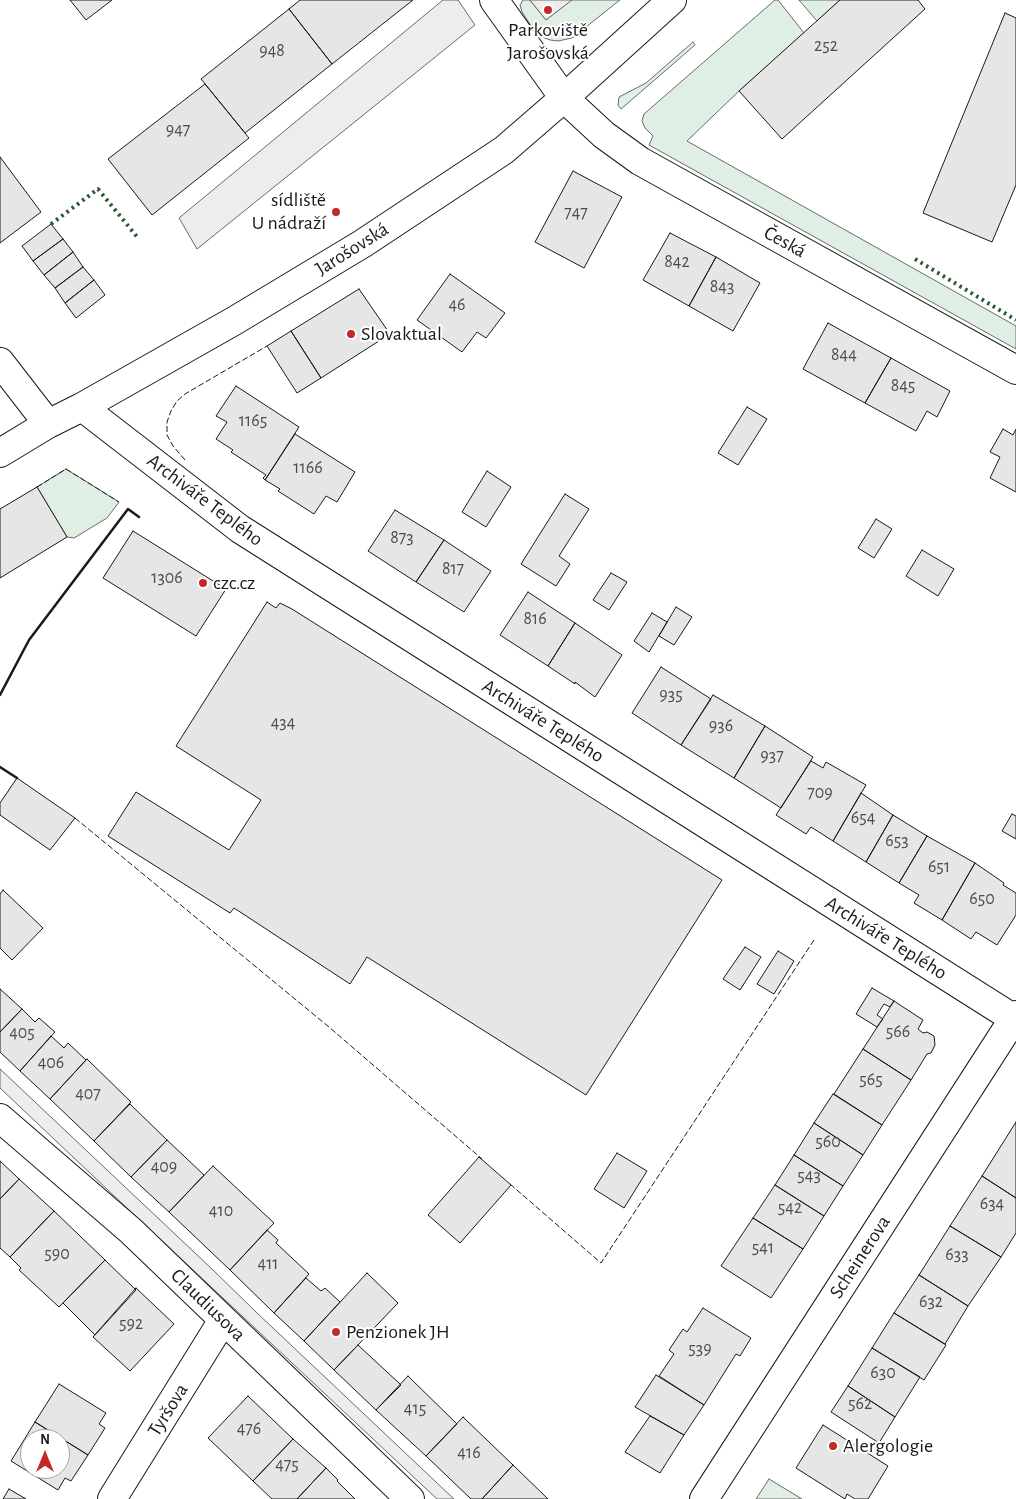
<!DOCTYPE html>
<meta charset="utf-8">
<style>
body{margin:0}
#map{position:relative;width:1016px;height:1499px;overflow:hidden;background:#fff;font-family:"Alegreya Sans",sans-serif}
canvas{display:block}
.north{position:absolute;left:20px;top:1429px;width:50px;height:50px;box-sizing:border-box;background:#fff;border:1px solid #a3a3a3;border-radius:50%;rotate:0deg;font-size:14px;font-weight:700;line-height:20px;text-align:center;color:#1a1a1a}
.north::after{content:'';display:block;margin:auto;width:18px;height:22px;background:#c62828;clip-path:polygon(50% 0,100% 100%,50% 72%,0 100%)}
</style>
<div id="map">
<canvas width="1016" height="1499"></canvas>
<div class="north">N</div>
</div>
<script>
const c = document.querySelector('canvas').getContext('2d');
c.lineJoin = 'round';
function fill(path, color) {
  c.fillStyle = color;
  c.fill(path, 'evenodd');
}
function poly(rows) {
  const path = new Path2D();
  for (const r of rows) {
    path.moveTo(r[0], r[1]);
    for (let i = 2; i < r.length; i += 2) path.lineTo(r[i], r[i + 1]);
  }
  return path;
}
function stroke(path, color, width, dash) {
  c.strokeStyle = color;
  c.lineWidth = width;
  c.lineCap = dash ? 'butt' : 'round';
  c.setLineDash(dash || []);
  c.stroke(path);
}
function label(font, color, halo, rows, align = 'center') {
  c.font = font + ' "Alegreya Sans",sans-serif';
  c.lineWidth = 4;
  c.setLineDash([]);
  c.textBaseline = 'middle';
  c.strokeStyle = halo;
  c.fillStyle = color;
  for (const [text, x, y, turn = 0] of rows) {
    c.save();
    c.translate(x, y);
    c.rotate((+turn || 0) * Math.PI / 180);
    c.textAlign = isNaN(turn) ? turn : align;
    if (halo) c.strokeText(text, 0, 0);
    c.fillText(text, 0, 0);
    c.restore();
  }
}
const green = poly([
 [523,0,530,0,546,20,571,0,620,0,572,38,558,41,550,40,537,35,522,12,520,5,523,0],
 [775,0,778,0,804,33,739,91,687,141,1016,326,1016,349,649,145,653,136,645,128,642,121,644,114,775,0],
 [799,0,840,0,817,21,799,0],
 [693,42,695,45,621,109,618,105,619,97,646,83,693,42],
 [66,469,119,502,107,518,74,538,67,537,37,487,66,469],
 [769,1479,802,1499,756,1499,769,1479]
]);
fill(green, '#e0efe3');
stroke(green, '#6a6a6a', 1);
const parking = poly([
 [443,0,458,0,475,25,197,249,179,218,443,0],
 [530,0,572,0,546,20,530,0],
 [0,1069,212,1269,255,1311,454,1499,437,1499,111,1193,0,1088,0,1069]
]);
fill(parking, '#ededed');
stroke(parking, '#6a6a6a', 1);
const building = poly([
 [70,0,112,0,86,20,70,0],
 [300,0,413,0,332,64,289,9,300,0],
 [840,0,918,0,925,9,782,139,739,91,840,0],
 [289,9,332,64,245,133,201,79,289,9],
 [1005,13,1016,18,1016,185,992,242,923,213,1005,13],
 [205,84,249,138,152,215,108,159,205,84],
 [0,157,41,212,0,243,0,157],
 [573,171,622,197,584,268,535,242,573,171],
 [51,224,63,239,33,261,22,246,51,224],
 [670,233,716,257,689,306,643,280,670,233],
 [63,239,73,252,44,275,33,261,63,239],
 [73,252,83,267,55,288,44,275,73,252],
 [716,257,760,283,733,331,689,306,716,257],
 [83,267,94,280,65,303,55,288,83,267],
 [450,274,505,313,486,338,477,332,462,352,417,320,450,274],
 [94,280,105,295,76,318,65,303,94,280],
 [359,289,390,334,321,378,291,331,359,289],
 [828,323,891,358,865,403,803,369,828,323],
 [291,331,321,378,297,393,267,346,291,331],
 [891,358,950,391,937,417,927,411,916,431,865,403,891,358],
 [236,386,299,427,265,480,263,478,266,475,231,452,233,450,216,439,227,422,216,416,236,386],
 [747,407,767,419,738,465,718,453,747,407],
 [1003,429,1013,435,1016,429,1016,492,990,478,1000,457,990,452,1003,429],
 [295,434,355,472,337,502,326,496,314,514,278,491,280,489,265,480,295,434],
 [487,471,511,487,486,527,462,512,487,471],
 [37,487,67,537,0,578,0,509,37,487],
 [565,494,589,509,559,556,570,564,556,586,521,564,565,494],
 [395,510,444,540,416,582,368,551,395,510],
 [876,519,892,529,874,558,858,548,876,519],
 [133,531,226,589,196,636,103,578,133,531],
 [444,540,491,571,464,612,416,582,444,540],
 [922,550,954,569,938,596,906,576,922,550],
 [611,573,627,582,609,610,593,600,611,573],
 [528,592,575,623,548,666,500,635,528,592],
 [267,602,276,608,280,603,292,609,722,880,586,1095,367,957,350,984,234,908,230,913,108,836,136,792,229,850,261,800,176,746,267,602],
 [676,607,692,617,674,645,659,636,676,607],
 [652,613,667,622,649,652,634,641,652,613],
 [575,623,622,655,595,697,575,682,575,684,548,666,575,623],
 [661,667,711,699,681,745,632,713,661,667],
 [713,695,765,726,734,778,681,745,713,695],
 [765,726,813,757,781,808,734,778,765,726],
 [811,761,823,768,826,762,866,785,833,841,811,827,806,834,776,815,811,761],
 [17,778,75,818,50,850,0,815,0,803,17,778],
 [861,793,893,815,866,862,833,841,861,793],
 [1012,814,1016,816,1016,839,1002,831,1012,814],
 [893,815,927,836,899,883,866,862,893,815],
 [927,836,975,863,942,920,914,903,919,895,899,883,927,836],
 [975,863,1004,883,1003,885,1016,893,1016,915,997,945,976,932,971,939,942,920,975,863],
 [3,890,43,928,12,960,0,948,0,894,3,890],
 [745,947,761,957,740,990,723,979,745,947],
 [778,951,794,961,774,994,757,984,778,951],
 [872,988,894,1001,890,1007,884,1004,877,1015,883,1019,877,1027,856,1014,872,988],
 [0,989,22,1009,0,1032,0,989],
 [894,1001,923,1020,918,1029,923,1033,927,1032,934,1036,935,1045,931,1053,927,1054,911,1080,863,1049,894,1001],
 [22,1009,35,1022,39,1018,55,1032,20,1071,0,1052,0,1032,22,1009],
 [51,1036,64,1048,68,1043,86,1060,50,1099,20,1071,51,1036],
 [863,1049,911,1080,882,1125,834,1094,863,1049],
 [87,1059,131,1102,94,1141,50,1099,87,1059],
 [833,1094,882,1125,863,1155,814,1123,833,1094],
 [130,1104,167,1140,131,1177,94,1141,130,1104],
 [1016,1122,1016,1198,982,1176,1016,1122],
 [814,1123,863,1155,843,1186,794,1155,814,1123],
 [167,1140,204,1175,169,1212,131,1177,167,1140],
 [617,1153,647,1171,624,1208,594,1189,617,1153],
 [794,1155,843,1186,824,1216,775,1185,794,1155],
 [479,1157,511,1185,460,1243,428,1215,479,1157],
 [0,1161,19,1179,0,1199,0,1161],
 [213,1166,274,1223,230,1270,169,1212,213,1166],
 [982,1176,1016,1198,1016,1233,1001,1257,950,1226,982,1176],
 [19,1179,54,1211,10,1257,0,1248,0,1199,19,1179],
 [775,1185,824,1216,803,1249,753,1218,775,1185],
 [54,1211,105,1260,59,1307,19,1270,21,1268,10,1257,54,1211],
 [753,1218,803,1249,771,1298,721,1266,753,1218],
 [950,1226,1001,1257,968,1306,919,1275,950,1226],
 [267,1230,278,1240,276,1243,309,1274,274,1313,230,1270,267,1230],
 [105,1260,136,1290,95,1335,63,1303,105,1260],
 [367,1273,398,1303,334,1370,304,1341,367,1273],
 [919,1275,968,1306,945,1344,894,1313,919,1275],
 [306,1278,321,1291,325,1288,340,1302,304,1341,274,1313,306,1278],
 [136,1288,174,1324,130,1371,93,1337,136,1288],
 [703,1308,751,1338,740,1356,736,1354,704,1405,659,1376,674,1354,669,1350,683,1329,687,1332,703,1308],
 [894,1313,946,1345,924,1380,872,1348,894,1313],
 [358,1345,401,1385,376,1410,334,1370,358,1345],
 [872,1348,920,1377,895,1417,848,1386,872,1348],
 [656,1375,704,1405,684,1435,635,1407,656,1375],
 [408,1376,457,1424,426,1456,376,1410,408,1376],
 [59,1384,106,1413,99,1424,105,1428,88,1455,35,1422,59,1384],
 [848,1386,895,1417,879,1443,831,1412,848,1386],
 [248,1396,293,1439,253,1481,208,1438,248,1396],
 [650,1416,684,1435,660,1473,625,1452,650,1416],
 [463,1417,513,1465,482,1499,471,1499,426,1456,463,1417],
 [35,1422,88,1455,71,1481,65,1478,58,1490,11,1461,35,1422],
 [30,1439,60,1439,60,1469,30,1469,30,1439],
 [823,1425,888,1466,868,1499,855,1499,847,1494,845,1499,796,1468,823,1425],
 [293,1439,326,1468,297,1499,272,1499,253,1481,293,1439],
 [513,1465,548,1499,482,1499,513,1465],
 [326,1468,338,1480,337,1481,355,1499,297,1499,326,1468],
 [9,1489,26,1499,3,1499,9,1489]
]);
fill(building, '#e6e6e6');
stroke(building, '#1a1a1a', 1);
const minor = poly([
 [494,0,564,98,604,135,640,161,1016,370],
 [0,362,48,424],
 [82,407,240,529,1016,1020],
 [0,453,48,424,82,407,234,321,362,244,504,150,564,98,672,0],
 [0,1118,131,1231,410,1499],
 [112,1499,223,1320],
 [704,1499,1016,1015]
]);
stroke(minor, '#1a1a1a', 30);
stroke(minor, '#fff', 28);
stroke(poly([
 [51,224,98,189,138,238],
 [915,259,1016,320]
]), '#2b5a34', 4, [2.5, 4]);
stroke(poly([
 [185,460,173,446,167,435,167,422,171,411,177,401,185,394,267,346],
 [37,487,66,469,119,502],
 [75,818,329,1027,482,1159],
 [510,1184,601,1263,814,940]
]), '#1a1a1a', 1, [6, 2.5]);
stroke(poly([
 [0,695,29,640,128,509,139,517],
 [0,767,17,778]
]), '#1a1a1a', 2.5);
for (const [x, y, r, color] of [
 [548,10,5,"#c62828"],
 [336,212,5,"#c62828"],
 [351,334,5,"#c62828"],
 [203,583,5,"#c62828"],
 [336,1332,5,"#c62828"],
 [833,1446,5,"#c62828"]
]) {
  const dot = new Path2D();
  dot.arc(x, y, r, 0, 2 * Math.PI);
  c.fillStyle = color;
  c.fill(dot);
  stroke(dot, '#fff', 2);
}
label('18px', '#4d4d4d', null, [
 ["252",826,46],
 ["948",272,51],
 ["947",178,130],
 ["747",576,213],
 ["842",677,262],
 ["843",722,287],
 ["46",457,305],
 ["844",844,355],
 ["845",903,386],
 ["1165",253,421],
 ["1166",308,468],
 ["873",402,538],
 ["817",453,569],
 ["1306",167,578],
 ["816",535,619],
 ["935",671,695],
 ["434",283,723],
 ["936",721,726],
 ["937",772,756],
 ["709",820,793],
 ["654",863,818],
 ["653",897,841],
 ["651",939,867],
 ["650",982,899],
 ["566",898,1032],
 ["405",22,1033],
 ["406",51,1063],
 ["565",871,1080],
 ["407",88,1094],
 ["560",828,1142],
 ["409",164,1167],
 ["543",809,1176],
 ["634",992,1204],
 ["542",790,1208],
 ["410",221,1211],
 ["541",763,1248],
 ["590",57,1254],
 ["633",957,1255],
 ["411",268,1264],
 ["632",931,1302],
 ["592",131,1324],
 ["539",700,1349],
 ["630",883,1373],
 ["562",860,1404],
 ["415",415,1409],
 ["476",249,1429],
 ["416",469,1453],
 ["475",287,1465]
]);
label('20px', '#1a1a1a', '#fff', [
 ["Parkoviště",548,30,"center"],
 ["Jarošovská",548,53,"center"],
 ["sídliště",326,200,"right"],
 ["U nádraží",326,223,"right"],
 ["Slovaktual",361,334],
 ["czc.cz",213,583],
 ["Penzionek JH",346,1332],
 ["Alergologie",843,1446]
], 'left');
label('20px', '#1a1a1a', '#fff', [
 ["Česká",785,242,29],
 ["Jarošovská",352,249,-32],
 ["Archiváře Teplého",205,500,37],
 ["Archiváře Teplého",543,721,32],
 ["Archiváře Teplého",886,938,32],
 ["Scheinerova",860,1257,-57],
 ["Claudiusova",208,1305,44],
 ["Tyršova",168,1410,-58]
]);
</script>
